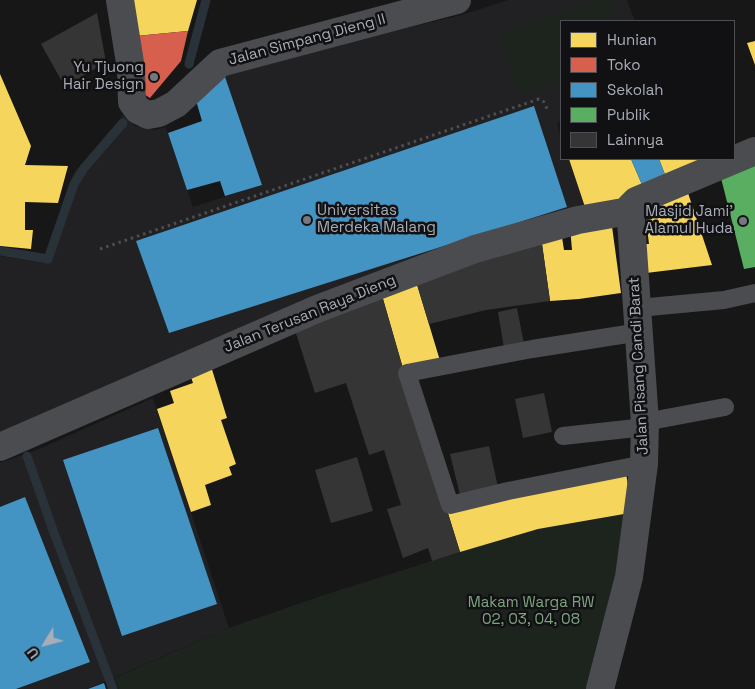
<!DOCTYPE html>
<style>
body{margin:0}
#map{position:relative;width:755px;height:689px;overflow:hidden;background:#171717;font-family:"Space Grotesk",sans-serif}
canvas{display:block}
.legend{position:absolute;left:560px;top:20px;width:175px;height:140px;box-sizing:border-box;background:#111113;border:1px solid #4d4f55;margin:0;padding:6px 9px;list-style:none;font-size:15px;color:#a8adb8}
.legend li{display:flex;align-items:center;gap:10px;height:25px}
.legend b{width:25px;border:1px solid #4d4f55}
.north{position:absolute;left:20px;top:619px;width:50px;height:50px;-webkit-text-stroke:4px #111113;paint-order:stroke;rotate:233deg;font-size:14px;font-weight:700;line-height:20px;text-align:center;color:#a8adb8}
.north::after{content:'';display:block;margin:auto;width:18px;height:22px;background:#a8adb8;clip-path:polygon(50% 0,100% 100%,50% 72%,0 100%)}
</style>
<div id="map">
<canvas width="755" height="689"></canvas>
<ul class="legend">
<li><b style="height:14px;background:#f6d55c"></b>Hunian</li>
<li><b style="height:14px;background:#d6604d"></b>Toko</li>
<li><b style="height:14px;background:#4393c3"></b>Sekolah</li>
<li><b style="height:14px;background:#5aae61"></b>Publik</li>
<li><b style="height:14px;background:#353536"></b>Lainnya</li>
</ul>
<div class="north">U</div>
</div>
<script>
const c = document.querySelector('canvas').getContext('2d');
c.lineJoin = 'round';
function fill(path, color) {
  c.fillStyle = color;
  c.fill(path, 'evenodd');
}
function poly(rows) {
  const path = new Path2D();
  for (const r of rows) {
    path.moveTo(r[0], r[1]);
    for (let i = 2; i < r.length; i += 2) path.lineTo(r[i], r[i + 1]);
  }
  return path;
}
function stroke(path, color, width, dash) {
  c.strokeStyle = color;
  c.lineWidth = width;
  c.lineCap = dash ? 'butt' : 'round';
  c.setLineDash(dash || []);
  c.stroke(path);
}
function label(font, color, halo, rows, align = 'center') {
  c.font = font + ' "Space Grotesk",sans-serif';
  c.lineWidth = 5;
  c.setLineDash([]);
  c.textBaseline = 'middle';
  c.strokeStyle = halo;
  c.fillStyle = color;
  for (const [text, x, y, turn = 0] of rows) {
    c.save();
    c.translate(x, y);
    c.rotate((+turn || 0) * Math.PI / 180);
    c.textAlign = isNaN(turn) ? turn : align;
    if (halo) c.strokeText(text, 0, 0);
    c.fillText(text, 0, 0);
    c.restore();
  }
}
fill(poly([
 [509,0,627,0,635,21,561,21,561,120,557,124,561,137,561,159,569,159,587,213,0,436,0,256,43,263,74,173,123,115,135,126,155,130,166,127,193,207,261,185,223,71,458,16],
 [153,398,229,628,87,689,0,689,0,463,39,449]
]), '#212123');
fill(poly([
 [602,0,611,0,619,21,561,21,561,82,519,95,498,32],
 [624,514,620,564,591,689,119,689,114,678,229,628,321,596,460,552,538,529]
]), '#1d241e');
fill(poly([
 [131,0,197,0,188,31,136,36],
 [755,41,755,65,747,43],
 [0,74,31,146,25,165,68,166,58,203,25,202,25,230,33,230,31,249,0,246],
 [569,159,631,159,643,187,632,196,587,213],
 [659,159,710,159,666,177],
 [687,190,712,265,646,273,644,244,649,244,646,220,652,219,650,204],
 [611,219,621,293,579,299,550,301,541,237,561,231,564,250,572,250,570,227],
 [415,278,441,364,404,372,381,292],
 [210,363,227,418,221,420,236,464,229,467,232,475,205,485,211,505,191,512,157,409,174,403,170,391,193,383,189,371],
 [626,473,629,492,624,514,538,529,460,552,447,510]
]), '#f6d55c');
fill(poly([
 [188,31,181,61,150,98,142,93,136,36]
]), '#d6604d');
fill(poly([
 [223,71,262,185,225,196,220,181,187,190,168,133,202,121,195,97],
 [534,106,567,207,169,333,136,241],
 [631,159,659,159,666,177,643,187],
 [158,428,217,604,122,636,63,460],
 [25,497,90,662,16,689,0,689,0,507],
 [104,683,106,689,88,689]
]), '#4393c3');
fill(poly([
 [755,158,755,267,744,269,720,174]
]), '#5aae61');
stroke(poly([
 [189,64,206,0],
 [0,251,48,259,74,184,84,168,123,123],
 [27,456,54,533,113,689]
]), '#2a3239', 9);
fill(poly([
 [97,13,106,62,65,87,41,44],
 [541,237,550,301,486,310,429,324,415,278],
 [381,292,404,372,460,552,432,561,428,548,403,558,387,509,401,505,384,450,369,455,346,383,315,393,294,327],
 [517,308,524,344,504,348,498,312],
 [544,393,552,432,523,438,515,399],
 [489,446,498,487,460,495,450,454],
 [357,457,373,511,331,523,315,470]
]), '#353536');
stroke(poly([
 [100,249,539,99,544,102,547,109]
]), '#4d4e52', 3, [2.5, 4]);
stroke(poly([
 [638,308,724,300,755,293],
 [640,332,532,349,407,373,450,505,508,491,644,464],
 [645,422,725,407],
 [563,436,645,427]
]), '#4b4c50', 18);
stroke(poly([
 [120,0,131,69,132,102,138,110,148,115,159,113,176,104,220,63,457,0],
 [0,447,317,309,475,249,578,220,629,211],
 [600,689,629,577,644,464,645,422,630,207,636,201,755,151]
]), '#4b4c50', 28);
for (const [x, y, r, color] of [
 [154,77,5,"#757880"],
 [307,220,5,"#757880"],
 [743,221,5,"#757880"]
]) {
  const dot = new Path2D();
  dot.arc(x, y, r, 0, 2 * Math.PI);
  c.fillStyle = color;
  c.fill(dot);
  stroke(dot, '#111113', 2);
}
label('15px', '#a8adb8', '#111113', [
 ["Jalan Simpang Dieng II",307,40,-15],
 ["Jalan Terusan Raya Dieng",310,314,-22],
 ["Jalan Pisang Candi Barat",639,366,-93]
]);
label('15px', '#a8adb8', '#111113', [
 ["Yu Tjuong",144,68],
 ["Hair Design",144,85],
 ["Universitas",317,211,"left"],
 ["Merdeka Malang",317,228,"left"],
 ["Masjid Jami'",733,212],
 ["Alamul Huda",733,229]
], 'right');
label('15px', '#7fa381', '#111113', [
 ["Makam Warga RW",531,603],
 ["02, 03, 04, 08",531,620]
]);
</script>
